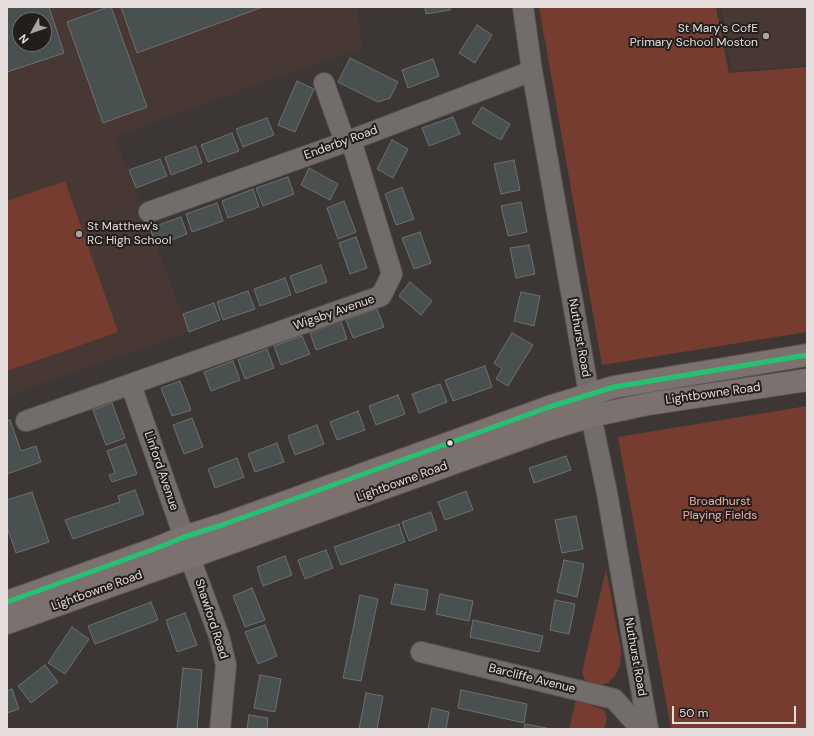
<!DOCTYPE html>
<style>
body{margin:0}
#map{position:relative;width:814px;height:736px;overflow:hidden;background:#3c3635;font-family:"DM Sans",sans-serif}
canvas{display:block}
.frame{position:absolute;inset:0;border:8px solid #e4dddb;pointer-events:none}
.north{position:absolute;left:12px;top:12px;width:40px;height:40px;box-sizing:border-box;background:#221e1c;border:1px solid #706a68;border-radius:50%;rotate:230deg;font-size:11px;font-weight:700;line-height:16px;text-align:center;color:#e4dddb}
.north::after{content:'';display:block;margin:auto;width:14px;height:18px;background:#a9a3a1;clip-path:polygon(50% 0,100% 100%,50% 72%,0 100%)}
.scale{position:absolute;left:672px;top:706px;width:124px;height:18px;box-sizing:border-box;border:2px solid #e4dddb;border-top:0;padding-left:5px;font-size:12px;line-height:14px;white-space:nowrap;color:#e4dddb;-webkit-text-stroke:3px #221e1c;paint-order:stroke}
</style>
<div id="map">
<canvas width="814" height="736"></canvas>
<div class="frame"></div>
<div class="north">N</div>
<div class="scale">50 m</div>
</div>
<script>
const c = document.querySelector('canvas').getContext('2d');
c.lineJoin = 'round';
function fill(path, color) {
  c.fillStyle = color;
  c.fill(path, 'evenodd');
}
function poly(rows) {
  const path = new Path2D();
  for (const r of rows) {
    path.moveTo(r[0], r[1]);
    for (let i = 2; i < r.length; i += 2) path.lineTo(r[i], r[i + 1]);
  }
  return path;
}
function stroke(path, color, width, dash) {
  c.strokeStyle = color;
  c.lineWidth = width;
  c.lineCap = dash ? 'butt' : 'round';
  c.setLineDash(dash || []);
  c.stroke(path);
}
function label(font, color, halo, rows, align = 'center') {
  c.font = font + ' "DM Sans",sans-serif';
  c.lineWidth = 4;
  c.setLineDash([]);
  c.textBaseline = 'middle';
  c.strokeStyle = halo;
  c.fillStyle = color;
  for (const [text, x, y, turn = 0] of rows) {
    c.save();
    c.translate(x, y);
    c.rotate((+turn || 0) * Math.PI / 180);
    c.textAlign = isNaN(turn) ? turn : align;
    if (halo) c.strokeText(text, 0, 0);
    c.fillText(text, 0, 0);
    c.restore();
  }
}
fill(poly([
 [7,7,357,7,362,49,261,83,115,137,189,332,7,396],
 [20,20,44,20,44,44,20,44],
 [721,7,807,7,807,65,732,71]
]), '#483834');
fill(poly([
 [539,7,716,7,729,73,807,67,807,332,602,365],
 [65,181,118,332,7,371,7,201],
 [807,406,807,729,671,729,618,437],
 [606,569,621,650,620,665,615,676,608,683,600,685,585,680,582,672],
 [576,700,604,710,607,718,604,729,569,729]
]), '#763c2f');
const building = poly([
 [7,7,49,7,64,53,7,72,7,7],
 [20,20,44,20,44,44,20,44,20,20],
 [108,7,111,7,147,107,103,123,67,22,108,7],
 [121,7,263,7,137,53,121,7],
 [425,7,450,7,450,10,426,14,425,7],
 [477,25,492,35,475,63,459,53,477,25],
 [350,58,398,82,390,98,378,102,338,82,350,58],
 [433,59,439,76,408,88,402,70,433,59],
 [297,81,314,89,295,132,278,125,297,81],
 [482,107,510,124,501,140,472,123,482,107],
 [453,117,460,134,429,146,422,128,453,117],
 [267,118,274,135,243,147,236,129,267,118],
 [232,133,239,151,208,162,201,145,232,133],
 [392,140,408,149,393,178,377,169,392,140],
 [196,146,202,163,171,175,165,157,196,146],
 [160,159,167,176,136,188,129,170,160,159],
 [514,160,520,190,501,194,494,164,514,160],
 [309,168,338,184,330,200,301,185,309,168],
 [288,177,294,194,263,206,256,188,288,177],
 [402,187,414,219,396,225,385,194,402,187],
 [253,189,259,207,228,218,222,201,253,189],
 [344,201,356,232,338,239,327,208,344,201],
 [521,202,527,232,508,236,501,206,521,202],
 [217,203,223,221,192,232,186,214,217,203],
 [181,217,187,234,156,246,150,228,181,217],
 [420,232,431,263,414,269,402,238,420,232],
 [356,237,367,268,350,274,339,243,356,237],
 [529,245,535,274,516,278,510,248,529,245],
 [321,265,327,282,296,293,290,276,321,265],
 [285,278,291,295,260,306,254,289,285,278],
 [410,282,432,301,421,315,399,296,410,282],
 [248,291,255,309,223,320,217,302,248,291],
 [521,292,540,296,534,326,514,321,521,292],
 [214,303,220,320,189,332,183,314,214,303],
 [377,309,384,327,353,338,346,320,377,309],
 [341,321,347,339,316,350,310,333,341,321],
 [512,333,533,345,508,386,496,379,502,369,494,363,512,333],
 [302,336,310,354,281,365,274,346,302,336],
 [267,349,274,368,245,379,238,360,267,349],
 [233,361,240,380,211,391,204,372,233,361],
 [485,366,492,387,453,401,445,380,485,366],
 [180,381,191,410,172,416,161,388,180,381],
 [440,384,447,402,419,413,412,394,440,384],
 [398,395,405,414,376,425,369,406,398,395],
 [112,403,125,438,106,445,93,410,112,403],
 [358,411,365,430,337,440,330,422,358,411],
 [192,418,203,447,184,454,173,425,192,418],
 [10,420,21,451,36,446,41,462,7,474,7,421,10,420],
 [317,425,324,444,295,455,288,436,317,425],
 [277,443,284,462,255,472,248,454,277,443],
 [126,444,137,474,112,482,109,475,115,473,107,451,126,444],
 [566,456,571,470,534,483,529,468,566,456],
 [237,458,244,477,215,488,208,469,237,458],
 [135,490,144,514,73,539,65,520,120,502,118,496,135,490],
 [466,491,473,510,445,520,438,502,466,491],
 [32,492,49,542,16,553,7,527,7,500,32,492],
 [431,512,437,530,409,541,402,522,431,512],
 [576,516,583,549,562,553,555,520,576,516],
 [399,524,405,542,341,565,334,547,399,524],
 [326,550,333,568,305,579,298,560,326,550],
 [285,556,292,575,263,586,257,567,285,556],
 [564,560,584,564,577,597,557,592,564,560],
 [395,584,428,590,425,610,391,604,395,584],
 [252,588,265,620,245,627,233,596,252,588],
 [440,594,473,601,469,621,436,614,440,594],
 [360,595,378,599,361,681,343,678,360,595],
 [555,600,575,604,569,634,550,630,555,600],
 [151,602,158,620,95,644,88,626,151,602],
 [185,613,197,645,177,652,166,620,185,613],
 [473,620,543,636,539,652,470,637,473,620],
 [265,625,277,656,258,664,245,632,265,625],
 [72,627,89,639,65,674,48,663,72,627],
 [45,665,58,682,31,703,18,686,45,665],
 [183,668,202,670,197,729,177,729,183,668],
 [260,675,281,679,275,712,254,708,260,675],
 [12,689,19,709,7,713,7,691,12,689],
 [461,690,527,704,524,723,458,708,461,690],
 [366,693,383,696,377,729,359,729,366,693],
 [432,708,449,712,446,729,428,729,432,708],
 [249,715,268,718,267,729,247,729,249,715],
 [525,724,547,728,547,729,524,729,525,724]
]);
fill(building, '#485150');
stroke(building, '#706f6f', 1);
const minor = poly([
 [523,7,532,71,589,394,591,416,607,493,648,729],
 [324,83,345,142],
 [149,212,351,140,532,71],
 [131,385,184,537,190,558,219,636,226,665,220,729],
 [26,421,381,296,392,274,351,140],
 [421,652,614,699,633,720]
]);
const major = poly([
 [7,602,157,548,184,537,222,525,549,407,614,387,807,355],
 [7,623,546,430,591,416,648,404,807,380]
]);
stroke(minor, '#5a5453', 22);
stroke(major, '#5a5453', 24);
stroke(minor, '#726c6b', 20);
stroke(major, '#7b726f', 22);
stroke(poly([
 [7,602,157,548,184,537,222,525,549,407,614,387,807,355]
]), '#26c172', 5);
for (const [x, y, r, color] of [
 [766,36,4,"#a9a3a1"],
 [79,234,4,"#a9a3a1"],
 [450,443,3.5,"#e4dddb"]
]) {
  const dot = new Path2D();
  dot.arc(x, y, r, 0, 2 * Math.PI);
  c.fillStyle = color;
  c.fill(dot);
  stroke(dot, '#221e1c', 1.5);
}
label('12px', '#e4dddb', '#221e1c', [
 ["St Mary's CofE",758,29],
 ["Primary School Moston",758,43],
 ["St Matthew's",87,227,"left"],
 ["RC High School",87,241,"left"]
], 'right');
label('12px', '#e4dddb', '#221e1c', [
 ["Enderby Road",341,143,-20],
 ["Wigsby Avenue",334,313,-19],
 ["Nuthurst Road",579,338,80],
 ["Lightbowne Road",713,394,-8],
 ["Linford Avenue",161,471,71],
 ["Lightbowne Road",402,482,-20],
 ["Lightbowne Road",97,591,-20],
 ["Shawford Road",211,619,72],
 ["Nuthurst Road",635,657,80],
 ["Barcliffe Avenue",532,679,14]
]);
label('12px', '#f2ae9e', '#221e1c', [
 ["Broadhurst",720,502],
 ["Playing Fields",720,516]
]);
</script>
